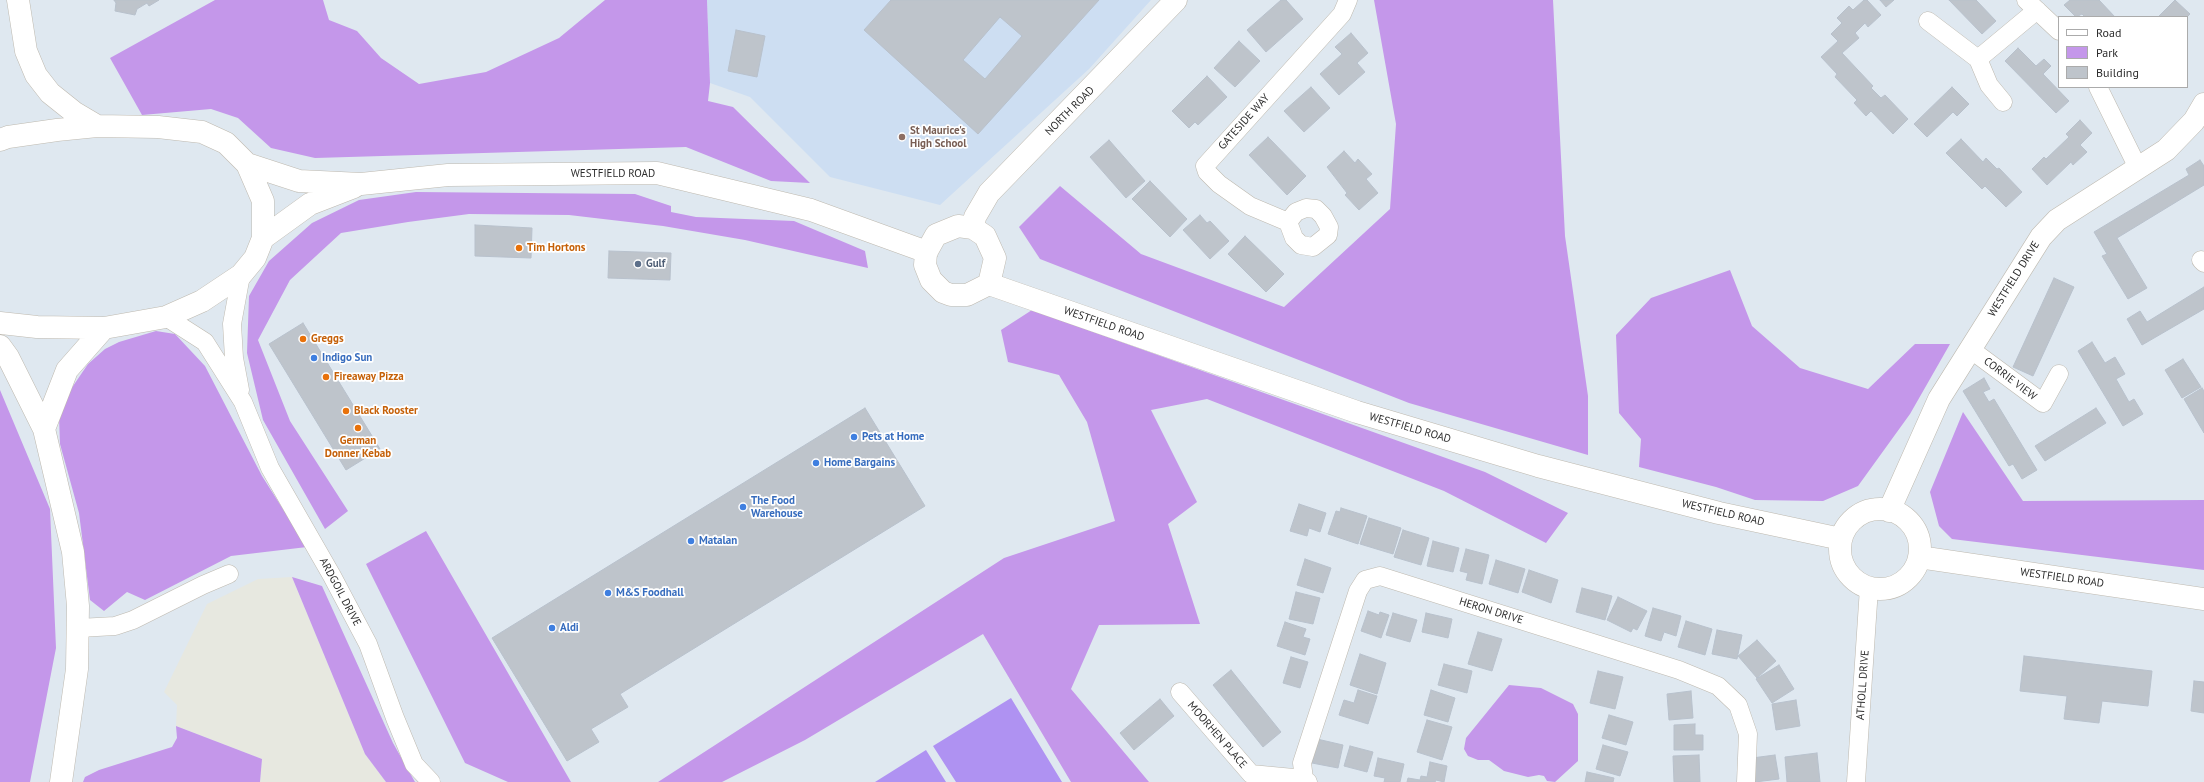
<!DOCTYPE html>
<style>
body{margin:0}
#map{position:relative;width:2204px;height:782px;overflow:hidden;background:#dfe8f0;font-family:"PT Sans",sans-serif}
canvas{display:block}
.legend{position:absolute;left:2058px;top:16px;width:130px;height:72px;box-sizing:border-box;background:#fff;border:1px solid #ababab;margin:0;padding:5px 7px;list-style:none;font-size:12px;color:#2d2d2d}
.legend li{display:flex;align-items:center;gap:8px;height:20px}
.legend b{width:20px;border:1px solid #ababab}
</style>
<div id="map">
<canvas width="2204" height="782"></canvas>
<ul class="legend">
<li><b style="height:5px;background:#fff"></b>Road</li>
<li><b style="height:11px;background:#c497ea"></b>Park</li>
<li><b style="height:11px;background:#bec4cb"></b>Building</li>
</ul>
</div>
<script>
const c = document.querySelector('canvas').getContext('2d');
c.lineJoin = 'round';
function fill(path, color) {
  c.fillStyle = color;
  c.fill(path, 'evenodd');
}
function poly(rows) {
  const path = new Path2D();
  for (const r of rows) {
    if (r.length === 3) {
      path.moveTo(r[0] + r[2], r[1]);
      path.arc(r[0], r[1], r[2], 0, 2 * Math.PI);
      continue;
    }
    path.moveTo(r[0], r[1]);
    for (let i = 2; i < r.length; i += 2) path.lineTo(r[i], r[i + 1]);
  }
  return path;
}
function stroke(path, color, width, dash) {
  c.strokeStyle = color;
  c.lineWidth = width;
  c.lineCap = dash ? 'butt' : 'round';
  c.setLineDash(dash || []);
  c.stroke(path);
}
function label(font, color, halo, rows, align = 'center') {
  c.font = font + ' "PT Sans",sans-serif';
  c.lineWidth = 3.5;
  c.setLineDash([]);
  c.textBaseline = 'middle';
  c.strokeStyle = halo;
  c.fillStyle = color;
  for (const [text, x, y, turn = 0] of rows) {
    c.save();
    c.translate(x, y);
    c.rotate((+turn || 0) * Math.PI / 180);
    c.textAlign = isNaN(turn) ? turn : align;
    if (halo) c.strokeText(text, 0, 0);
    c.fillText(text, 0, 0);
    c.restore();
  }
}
fill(poly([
 [292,577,365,754,386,782,260,782,262,759,176,726,177,705,164,692,207,604,258,579]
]), '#e7e8e0');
fill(poly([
 [707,0,1151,0,1089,69,940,205,830,177,750,97,710,83]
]), '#cddef2');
fill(poly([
 [215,0,323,0,329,20,357,31,381,58,419,84,486,72,559,38,605,0,707,0,710,83,708,101,733,107,810,183,771,181,686,147,315,158,271,148,238,118,211,109,142,115,110,58],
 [1374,0,1553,0,1565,236,1588,396,1588,455,1409,403,1040,259,1019,227,1060,186,1141,254,1284,307,1390,209,1396,124],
 [416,192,635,194,671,206,671,212,696,217,794,221,865,251,868,268,745,240,663,226,569,215,469,214,408,222,341,233,290,280,258,340,290,421,348,511,325,529,263,420,247,353,249,296,269,261,312,223,359,200],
 [1730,270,1752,326,1800,368,1868,389,1915,344,1950,344,1910,414,1858,486,1823,501,1755,500,1716,487,1639,467,1641,439,1619,413,1616,335,1651,298],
 [1032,310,1485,472,1568,513,1546,543,1444,491,1207,399,1151,410,1197,502,1168,524,1200,624,1099,625,1071,689,1149,782,1071,782,983,634,805,740,722,782,658,782,1004,558,1115,521,1087,422,1059,375,1008,362,1001,330],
 [156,331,175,334,205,366,262,476,307,547,231,556,145,600,127,592,104,611,90,600,79,513,60,444,59,417,71,389,88,364,105,349,119,342],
 [0,390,50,509,56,648,30,782,0,782],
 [1963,412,2023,501,2204,500,2204,570,1952,539,1939,526,1930,492],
 [426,531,571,782,508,782,465,763,366,564],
 [292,577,322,586,393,743,415,782,386,782,365,754],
 [1509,685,1541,688,1573,704,1578,714,1578,761,1555,782,1547,781,1544,776,1539,775,1528,777,1504,771,1489,760,1478,760,1468,756,1464,749,1466,738],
 [176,726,262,759,260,782,83,782,85,777,99,770,172,747,177,738]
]), '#c497ea');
fill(poly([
 [1011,698,1062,782,956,782,933,746],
 [926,750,946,782,875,782]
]), '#af92f2');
const building = poly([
 [114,0,159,0,149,6,147,3,137,9,135,15,115,11,116,3,114,0],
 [891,0,1099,0,978,134,864,30,891,0],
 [1000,17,1022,36,985,79,963,60,1000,17],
 [1281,0,1286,0,1303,19,1266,52,1247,30,1281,0],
 [1864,0,1867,0,1881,15,1868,27,1865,23,1855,33,1859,38,1842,53,1873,86,1871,88,1881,98,1885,95,1908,119,1893,134,1871,111,1866,116,1854,103,1857,100,1835,77,1837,74,1821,57,1838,41,1831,34,1842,23,1837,18,1849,6,1853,10,1864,0],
 [1880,0,1894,0,1886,7,1880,0],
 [1949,0,1976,0,1996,21,1982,34,1949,0],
 [2070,0,2099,0,2115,17,2085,17,2082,14,2076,17,2064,5,2070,0],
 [2175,0,2190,14,2187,17,2158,17,2175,0],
 [736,30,765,36,757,77,728,71,736,30],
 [1351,33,1368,53,1357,63,1365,72,1339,95,1320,74,1342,54,1335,47,1351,33],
 [1239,41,1260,61,1235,87,1214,68,1239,41],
 [2018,48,2036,66,2044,59,2051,66,2043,74,2069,101,2056,113,2005,61,2018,48],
 [1207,76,1227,97,1198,125,1195,122,1189,128,1172,111,1207,76],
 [1311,87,1330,108,1304,132,1284,111,1311,87],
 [1952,87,1969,104,1957,116,1953,112,1927,137,1914,124,1952,87],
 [2080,120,2092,133,2080,145,2087,152,2073,165,2071,162,2047,185,2032,169,2044,157,2046,159,2069,137,2066,134,2080,120],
 [1268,137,1306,176,1287,195,1249,155,1268,137],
 [1961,139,1983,162,1986,158,1997,169,1999,168,2022,192,2006,207,1985,186,1982,189,1946,153,1961,139],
 [1109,140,1145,181,1126,198,1090,157,1109,140],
 [1344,151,1355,163,1358,159,1372,174,1366,179,1378,193,1359,210,1345,195,1347,193,1327,167,1344,151],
 [2200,160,2204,166,2204,185,2117,238,2147,288,2128,299,2102,256,2107,254,2094,232,2189,175,2186,169,2200,160],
 [1150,181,1187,219,1170,237,1132,199,1150,181],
 [1200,215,1207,223,1210,221,1229,241,1210,259,1183,230,1200,215],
 [475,225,532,228,531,258,475,256,475,225],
 [1245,236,1284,274,1266,292,1228,254,1245,236],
 [609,251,671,253,670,280,608,278,609,251],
 [2054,278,2074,287,2033,376,2013,367,2054,278],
 [2204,287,2204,309,2142,345,2127,319,2140,311,2147,322,2204,287],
 [303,323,380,449,346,470,269,344,303,323],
 [2092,342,2105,363,2115,357,2125,374,2116,379,2129,402,2134,399,2143,414,2123,426,2078,351,2092,342],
 [2183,359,2201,387,2182,398,2165,370,2183,359],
 [1984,378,1990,389,1983,392,1989,402,1994,399,2037,470,2022,479,2013,464,2009,466,1963,391,1984,378],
 [2202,388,2204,391,2204,433,2184,399,2202,388],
 [865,408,925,506,620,694,628,707,591,729,599,742,567,761,492,638,865,408],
 [2096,408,2106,423,2045,461,2035,446,2096,408],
 [1299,504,1326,513,1320,532,1309,528,1307,536,1290,531,1299,504],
 [1341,508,1367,516,1358,544,1328,534,1336,511,1340,512,1341,508],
 [1369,518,1401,528,1393,554,1360,544,1369,518],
 [1403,530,1429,538,1421,565,1394,557,1403,530],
 [1433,541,1459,548,1453,572,1427,566,1433,541],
 [1466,549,1489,555,1482,584,1466,580,1468,573,1460,571,1466,549],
 [1305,559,1331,568,1323,593,1297,585,1305,559],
 [1496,560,1525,569,1518,593,1489,584,1496,560],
 [1529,570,1558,580,1551,603,1522,592,1529,570],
 [1582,588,1612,596,1605,620,1576,612,1582,588],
 [1296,592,1320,598,1313,624,1289,619,1296,592],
 [1618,597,1647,611,1637,630,1633,628,1631,632,1607,620,1618,597],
 [1653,608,1681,616,1676,636,1664,632,1661,641,1645,636,1653,608],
 [1368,611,1379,615,1380,612,1389,615,1381,638,1361,631,1368,611],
 [1393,613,1417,620,1410,642,1386,635,1393,613],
 [1426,613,1452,619,1448,638,1422,632,1426,613],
 [1686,621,1712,629,1705,655,1678,647,1686,621],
 [1285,622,1306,629,1303,637,1310,639,1305,655,1277,646,1285,622],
 [1717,630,1742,635,1737,659,1712,654,1717,630],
 [1478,632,1502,639,1492,671,1468,664,1478,632],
 [1757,640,1776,661,1757,678,1738,656,1757,640],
 [1360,654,1386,663,1377,694,1350,685,1360,654],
 [2024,656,2152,671,2148,706,2102,701,2099,723,2064,719,2067,696,2020,691,2024,656],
 [1291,657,1308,662,1300,688,1283,683,1291,657],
 [1444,664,1472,671,1467,693,1438,685,1444,664],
 [1779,665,1794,689,1772,703,1756,679,1779,665],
 [1231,670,1281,732,1263,747,1213,685,1231,670],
 [1598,671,1623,677,1615,709,1590,703,1598,671],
 [2194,681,2204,682,2204,713,2191,711,2194,681],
 [1358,690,1377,696,1368,724,1339,715,1344,700,1354,703,1358,690],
 [1431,690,1455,698,1448,722,1424,715,1431,690],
 [1691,691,1693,718,1669,720,1667,694,1691,691],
 [1160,699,1174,716,1134,750,1120,733,1160,699],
 [1796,700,1800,726,1776,730,1772,704,1796,700],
 [1609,715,1633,722,1626,745,1602,738,1609,715],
 [1427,720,1452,727,1442,760,1417,752,1427,720],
 [1695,724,1695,735,1703,735,1703,750,1674,750,1674,725,1695,724],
 [1317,739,1343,745,1338,768,1312,763,1317,739],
 [1603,745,1628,752,1620,776,1596,769,1603,745],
 [1350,746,1373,752,1367,772,1344,766,1350,746],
 [1817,753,1820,782,1787,782,1785,757,1817,753],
 [1699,755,1700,782,1674,782,1673,756,1699,755],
 [1775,755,1779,779,1755,782,1752,758,1775,755],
 [1378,758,1404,764,1400,782,1384,782,1385,778,1374,776,1378,758],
 [1430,762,1447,766,1444,782,1436,780,1435,782,1407,782,1408,778,1420,780,1421,776,1427,777,1430,762],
 [1587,772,1614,778,1613,782,1585,782,1587,772]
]);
fill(building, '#bec4cb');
stroke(building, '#b8c1cc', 1);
const street = poly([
 [2026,0,2059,31],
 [1928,21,1978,59,1989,85,2003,102],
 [1978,59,2037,10],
 [2098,87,2138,168],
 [1306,208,1316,209,1323,216,1329,227,1328,235,1313,247,1301,245,1294,238,1288,222,1296,212,1306,208],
 [1288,222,1250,206,1219,184,1207,172,1205,166,1342,14,1348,0],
 [2201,260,2204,263],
 [166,317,205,342,243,402,270,468,332,576,368,644,395,718,414,764,431,782],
 [1970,349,2043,403,2059,374],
 [240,390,234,358,232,324,241,275],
 [79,628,115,626,133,620,203,585,229,574],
 [1180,692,1251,774,1304,779],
 [1308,782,1304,779,1302,763,1358,591,1365,580,1380,576,1679,670,1718,686,1738,705,1748,734,1746,782],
 [1856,782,1869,588]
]);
const secondary = poly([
 [18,0,26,51,36,75,50,93,75,113,97,126],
 [0,140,8,137,57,130,97,126,158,127,202,132,226,143,247,164,263,201,263,238,255,258,241,275,202,301,166,317,104,328,37,327,0,323],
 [247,164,299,181,361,184,448,175,657,173,811,210,927,252],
 [958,226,973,228,985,236,995,258,989,284,967,295,951,295,943,292,931,280,925,265,926,253,936,235,958,226],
 [973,228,975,217,989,193,1176,0],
 [263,238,310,204,354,187],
 [989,284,1357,412,1538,466,1719,513,1841,539],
 [0,346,8,357,44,429,73,552,78,606,77,669,61,782],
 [44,429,67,370,104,328],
 [1880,549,40],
 [1889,511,1939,399,2041,237,2057,220,2166,150,2194,121,2204,104],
 [1919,557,2204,599]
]);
stroke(street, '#beb9af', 19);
stroke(secondary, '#beb9af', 23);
stroke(street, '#fff', 18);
stroke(secondary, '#fff', 22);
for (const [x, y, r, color] of [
 [902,137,4,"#8d6e63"],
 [519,248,4,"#e8710a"],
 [638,264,4,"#5c6f8a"],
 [303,339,4,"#e8710a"],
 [314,358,4,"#3f7fe0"],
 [326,377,4,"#e8710a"],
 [346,411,4,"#e8710a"],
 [358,428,4,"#e8710a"],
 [854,437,4,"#3f7fe0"],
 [816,463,4,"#3f7fe0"],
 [743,507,4,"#3f7fe0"],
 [691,541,4,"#3f7fe0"],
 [608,593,4,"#3f7fe0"],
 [552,628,4,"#3f7fe0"]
]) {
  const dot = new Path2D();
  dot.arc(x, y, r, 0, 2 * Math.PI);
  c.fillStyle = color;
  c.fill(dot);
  stroke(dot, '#fff', 1.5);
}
label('11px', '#2d2d2d', '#fff', [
 ["NORTH ROAD",1070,111,-45],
 ["GATESIDE WAY",1244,122,-48],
 ["WESTFIELD ROAD",613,174],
 ["WESTFIELD DRIVE",2014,279,-58],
 ["WESTFIELD ROAD",1104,324,19],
 ["CORRIE VIEW",2010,379,37],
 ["WESTFIELD ROAD",1410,428,16],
 ["WESTFIELD ROAD",1723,513,13],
 ["WESTFIELD ROAD",2062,578,8],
 ["ARDGOIL DRIVE",340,592,62],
 ["HERON DRIVE",1491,611,17],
 ["ATHOLL DRIVE",1863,685,-86],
 ["MOORHEN PLACE",1217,735,49]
]);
label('bold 11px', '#785e54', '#fff', [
 ["St Maurice's",910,131],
 ["High School",910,144]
], 'left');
label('bold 11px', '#c56008', '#fff', [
 ["Tim Hortons",527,248],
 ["Greggs",311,339],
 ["Fireaway Pizza",334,377],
 ["Black Rooster",354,411],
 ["German",358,441,"center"],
 ["Donner Kebab",358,454,"center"]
], 'left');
label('bold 11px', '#4e5e75', '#fff', [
 ["Gulf",646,264]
], 'left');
label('bold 11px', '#366cbe', '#fff', [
 ["Indigo Sun",322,358],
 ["Pets at Home",862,437],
 ["Home Bargains",824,463],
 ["The Food",751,501],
 ["Warehouse",751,514],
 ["Matalan",699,541],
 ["M&S Foodhall",616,593],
 ["Aldi",560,628]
], 'left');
</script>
